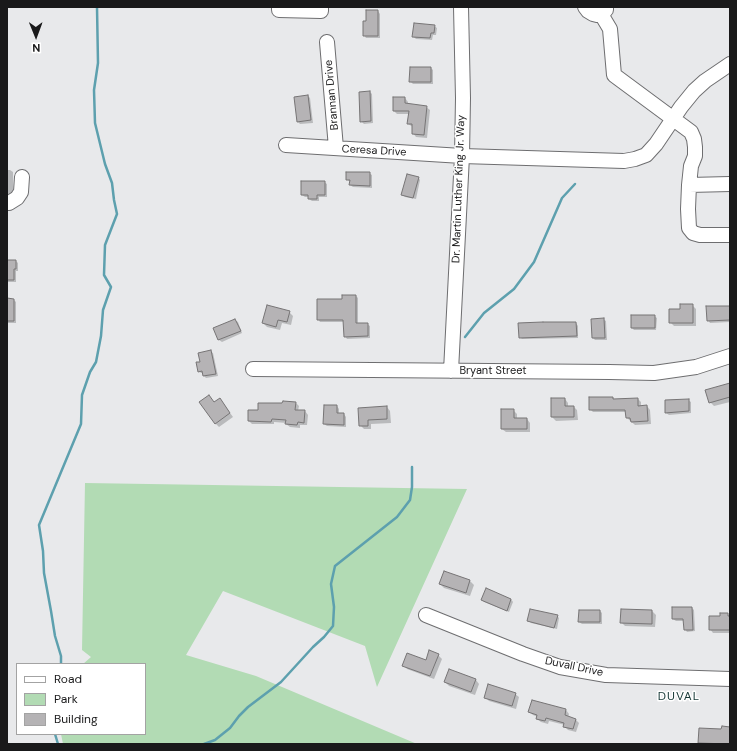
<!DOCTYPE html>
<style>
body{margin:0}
#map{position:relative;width:737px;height:751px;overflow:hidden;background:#e8e9eb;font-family:"DM Sans",sans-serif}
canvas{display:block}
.frame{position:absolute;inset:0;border:8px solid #19191a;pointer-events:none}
.legend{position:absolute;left:16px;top:663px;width:130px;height:72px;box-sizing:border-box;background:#fff;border:1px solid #a3a3a3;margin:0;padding:5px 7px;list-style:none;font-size:12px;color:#19191a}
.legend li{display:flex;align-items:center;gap:8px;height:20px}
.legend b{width:20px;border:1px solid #a3a3a3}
.north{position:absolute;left:16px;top:16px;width:40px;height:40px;-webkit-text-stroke:3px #fff;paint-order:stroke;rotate:179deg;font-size:11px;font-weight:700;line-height:16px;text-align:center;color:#19191a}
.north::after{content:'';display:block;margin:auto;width:14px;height:18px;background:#19191a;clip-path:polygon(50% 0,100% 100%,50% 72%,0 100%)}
</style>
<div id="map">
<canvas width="737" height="751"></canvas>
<div class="frame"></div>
<ul class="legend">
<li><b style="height:5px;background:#fff"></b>Road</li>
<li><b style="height:11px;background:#b2dbb4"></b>Park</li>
<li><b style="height:11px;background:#b5b3b5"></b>Building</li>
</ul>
<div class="north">N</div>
</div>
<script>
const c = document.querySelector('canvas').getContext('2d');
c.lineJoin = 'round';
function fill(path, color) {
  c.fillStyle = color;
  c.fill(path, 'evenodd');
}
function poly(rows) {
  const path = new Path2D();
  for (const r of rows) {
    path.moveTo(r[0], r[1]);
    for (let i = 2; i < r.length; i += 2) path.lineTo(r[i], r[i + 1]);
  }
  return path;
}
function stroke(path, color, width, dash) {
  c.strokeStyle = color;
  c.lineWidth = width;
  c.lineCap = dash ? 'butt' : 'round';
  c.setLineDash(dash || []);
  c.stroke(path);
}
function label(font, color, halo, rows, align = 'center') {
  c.font = font + ' "DM Sans",sans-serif';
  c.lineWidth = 3;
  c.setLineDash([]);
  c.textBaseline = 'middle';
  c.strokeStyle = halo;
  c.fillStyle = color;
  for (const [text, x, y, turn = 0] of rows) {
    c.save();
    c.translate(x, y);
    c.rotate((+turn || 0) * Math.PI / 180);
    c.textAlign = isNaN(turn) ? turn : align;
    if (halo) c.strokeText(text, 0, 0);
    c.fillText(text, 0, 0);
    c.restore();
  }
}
fill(poly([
 [85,483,467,489,377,687,365,646,223,591,186,655,256,676,417,744,63,744,61,734,145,734,145,664,83,664,91,657,82,650]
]), '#b2dbb4');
fill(poly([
 [367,11,378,11,380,14,380,38,366,38,364,35,367,22],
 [434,26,437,28,436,35,433,35,432,40,416,39,413,36],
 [411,68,431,68,433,70,433,84,413,84,410,81],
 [370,92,372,94,373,123,364,124,361,121],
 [308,96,310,98,313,123,300,124,298,122],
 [405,98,408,102,408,105,426,107,430,110,427,138,416,137,413,133,413,127,408,124,409,114,397,114,394,111],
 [7,170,10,170,13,172,13,194,7,194],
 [369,173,372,175,372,188,353,187,350,185,350,182,347,179],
 [418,177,420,180,416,199,405,197,402,194],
 [324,182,327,184,327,197,319,197,319,201,312,201,309,199,309,197,305,197,302,195],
 [7,217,8,219,8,227,7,227],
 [7,261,16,261,18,263,18,271,16,271,16,282,7,282],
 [356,296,358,298,358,324,367,324,370,326,370,338,347,339,345,336,344,322,320,322,318,319,343,300],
 [7,299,14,300,16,302,16,323,7,323],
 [692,305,696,309,696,326,674,326,670,322],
 [730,307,730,322,710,323,708,320],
 [289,312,293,316,291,325,282,323,280,330,267,327,263,323],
 [654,316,657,318,656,330,634,330,632,328],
 [603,319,606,321,607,340,595,340,593,338],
 [235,320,238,322,242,333,222,342,219,340,214,329],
 [576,323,578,326,578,338,522,339,520,337],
 [210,351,213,353,218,376,206,378,204,376,203,373,201,373,199,371,201,362],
 [730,384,730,402,714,406,710,402],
 [613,398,615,400,638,399,641,402,641,407,647,406,650,410,651,424,635,425,627,418,626,412,593,412,590,409],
 [220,399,233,417,219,427,215,423,214,403],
 [565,399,568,403,568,407,574,407,577,410,578,420,556,421,552,417],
 [688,400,691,402,691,413,669,415,666,413],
 [296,403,299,406,298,411,305,411,308,415,307,425,300,425,300,428,290,427,286,424,287,423,274,422,274,424,252,424,249,421,259,411],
 [337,406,339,409,339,414,344,414,346,417,346,427,327,426,324,424],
 [387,407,390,411,391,423,371,424,371,429,364,429,360,425,359,409],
 [513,410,517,414,517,419,527,419,530,423,530,432,506,432,502,429],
 [444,573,470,581,474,585,470,596,444,588,440,584],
 [486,590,511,599,513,602,509,612,484,602,482,600],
 [692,608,694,610,695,631,687,632,685,629,684,621,676,621,673,619],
 [622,610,652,611,656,615,655,627,625,626,621,622],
 [600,611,602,613,602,624,582,624,579,622],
 [728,614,730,616,730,633,713,633,710,629,721,617],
 [557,616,559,618,557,629,531,623,529,621],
 [438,655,442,659,434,679,407,669,404,665,426,661],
 [450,670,476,680,479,684,475,695,449,686,445,682],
 [515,694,519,697,516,709,489,701,485,697],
 [532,701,566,710,569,714,568,717,575,719,579,723,576,732,568,730,564,726,565,725,549,721,548,724,541,722,537,719,538,717,533,715,529,712],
 [730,728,730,744,700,744,699,743,722,730]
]), '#0003');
stroke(poly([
 [465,337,484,313,514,289,534,262,562,198,575,184],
 [61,664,61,656,55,636,51,611,44,573,43,551,39,525,81,424,82,395,90,372,96,362,101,336,103,310,111,287,104,275,105,245,117,214,114,200,112,183,105,164,95,123,94,90,98,63,97,7],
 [55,734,58,744],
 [204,744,215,740,230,728,239,716,248,707,281,682,313,647,324,637,333,626,334,607,331,584,335,566,397,517,410,500,412,487,412,467]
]), '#5da0ae', 2.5);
const building = poly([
 [366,10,378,10,378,36,363,36,363,21,366,21,366,10],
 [414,23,435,25,434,33,431,33,430,38,412,37,414,23],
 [410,67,431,67,431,82,409,82,410,67],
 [370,91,371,121,360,122,359,92,370,91],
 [308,95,311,120,297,122,294,97,308,95],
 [393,97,405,97,405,103,427,106,424,135,412,134,412,124,407,124,409,111,393,111,393,97],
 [346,172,370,172,370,186,349,185,350,180,346,180,346,172],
 [407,174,419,177,413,198,401,195,407,174],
 [301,181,325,181,325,195,317,195,317,199,308,199,308,195,301,195,301,181],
 [7,260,16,260,16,269,14,269,14,280,7,280,7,260],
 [342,295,356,295,356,323,368,323,368,336,344,337,343,320,317,320,317,299,342,299,342,295],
 [7,298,14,299,14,321,7,321,7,298],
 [680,304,693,304,693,323,669,323,669,309,680,309,680,304],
 [267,305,290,311,287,322,278,320,276,327,262,323,267,305],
 [706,306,730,306,730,320,707,321,706,306],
 [631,315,655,315,655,328,631,328,631,315],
 [604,318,605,338,592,338,591,319,604,318],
 [235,319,241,331,218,340,213,328,235,319],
 [543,322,576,322,577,336,519,338,518,323,543,322],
 [211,350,216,374,203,376,202,371,198,372,196,362,200,362,198,353,211,350],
 [730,383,730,397,709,403,705,390,730,383],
 [209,395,214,402,220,398,230,413,215,424,199,402,209,395],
 [589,397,613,397,613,399,638,398,638,406,647,405,648,421,631,422,630,418,626,418,625,410,589,410,589,397],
 [551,398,565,398,565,406,574,406,574,417,551,417,551,398],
 [689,399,689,411,665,413,665,400,689,399],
 [283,401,296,402,295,410,305,410,304,423,298,422,297,425,285,424,286,420,272,419,271,422,248,421,248,410,258,410,258,403,282,403,283,401],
 [324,405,337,405,337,413,344,413,344,425,323,424,324,405],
 [387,406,387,419,368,420,368,426,359,426,358,408,387,406],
 [501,409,514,409,514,418,527,418,527,429,501,429,501,409],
 [444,571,470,580,466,593,439,584,444,571],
 [486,588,511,599,507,611,481,600,486,588],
 [672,607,692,607,693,630,684,630,683,619,672,619,672,607],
 [530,609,558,615,554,628,527,621,530,609],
 [621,609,652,610,652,624,620,623,621,609],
 [579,610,600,610,600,622,578,622,579,610],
 [720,613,728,613,728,616,730,616,730,630,709,630,709,616,720,616,720,613],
 [429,650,439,654,430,676,402,666,407,653,426,660,429,650],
 [449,669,476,679,471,692,444,682,449,669],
 [488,684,516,693,512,706,484,698,488,684],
 [532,700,566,709,565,715,576,719,573,729,563,727,564,723,546,718,545,721,536,719,537,715,528,712,532,700],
 [722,726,730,727,730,744,698,743,699,728,721,729,722,726]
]);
fill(building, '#b5b3b5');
stroke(building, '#767475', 1);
const minor = poly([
 [279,7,279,10,321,11,321,7],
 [585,7,588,11,593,14,597,15,601,14,606,10,606,7],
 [601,14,610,29,614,75,691,132,694,139,695,147,695,156,691,166,689,185,688,209,689,228,693,233,700,235,730,235],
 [327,42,336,148],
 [286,145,462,156,624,161,635,159,646,155,656,144,681,107,694,91,705,81,730,64],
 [689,185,730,184],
 [7,203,9,203,17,198,21,192,22,177],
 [253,369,609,372,654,373,696,367,730,356],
 [451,371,462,156,463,98,461,7],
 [426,615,523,654,560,667,606,675,730,679]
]);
stroke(minor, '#6e6e70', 16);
stroke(minor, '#fff', 14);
label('11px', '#19191a', '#fff', [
 ["Brannan Drive",332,95,-95],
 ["Ceresa Drive",374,151,3],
 ["Dr. Martin Luther King Jr. Way",459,189,-88],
 ["Bryant Street",493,371],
 ["Duvall Drive",574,667,12]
]);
c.letterSpacing = '1px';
label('12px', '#143634', '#fff', [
 ["DUVAL",679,697]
]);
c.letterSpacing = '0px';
</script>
